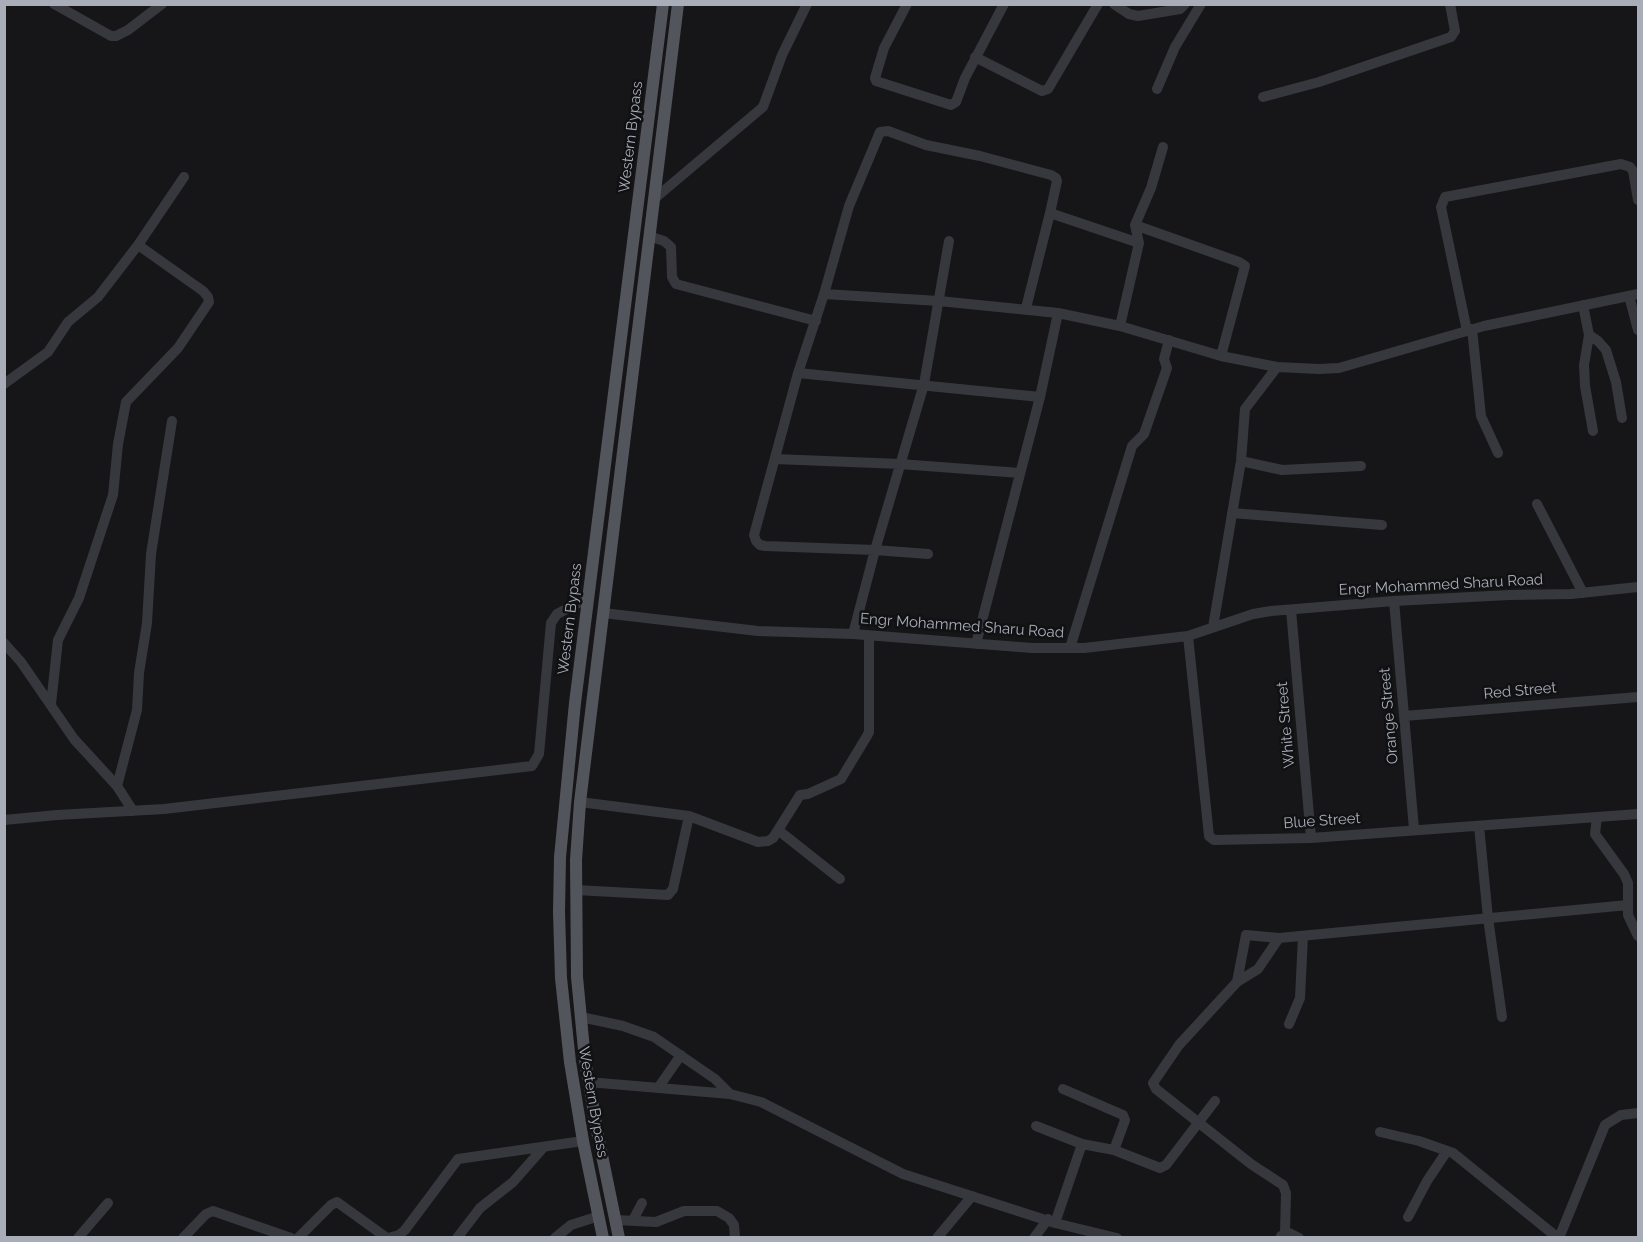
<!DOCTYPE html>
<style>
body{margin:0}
#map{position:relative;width:1643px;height:1242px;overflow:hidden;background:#161618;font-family:Raleway,sans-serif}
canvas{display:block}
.frame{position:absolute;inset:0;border:6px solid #a8adb8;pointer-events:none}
</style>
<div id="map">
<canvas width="1643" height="1242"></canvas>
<div class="frame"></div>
</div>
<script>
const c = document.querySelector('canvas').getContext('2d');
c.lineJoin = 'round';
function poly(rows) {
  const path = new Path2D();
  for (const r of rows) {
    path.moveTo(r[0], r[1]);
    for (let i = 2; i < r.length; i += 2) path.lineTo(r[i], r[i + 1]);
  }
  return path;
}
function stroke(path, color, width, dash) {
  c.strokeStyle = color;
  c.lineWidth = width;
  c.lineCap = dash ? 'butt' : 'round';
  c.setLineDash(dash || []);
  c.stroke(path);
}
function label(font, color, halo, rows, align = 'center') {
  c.font = font + ' Raleway,sans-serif';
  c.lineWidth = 5;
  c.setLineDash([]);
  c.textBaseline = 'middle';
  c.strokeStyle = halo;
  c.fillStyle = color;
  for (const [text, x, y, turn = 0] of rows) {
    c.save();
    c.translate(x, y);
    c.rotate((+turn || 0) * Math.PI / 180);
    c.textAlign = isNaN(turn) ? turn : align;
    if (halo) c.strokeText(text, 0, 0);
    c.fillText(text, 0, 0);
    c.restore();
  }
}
stroke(poly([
 [54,4,111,36,116,36,128,30,162,4],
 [907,4,884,48,875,78,876,81,951,105,956,102,965,78,1004,4],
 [1114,4,1129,14,1138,16,1180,9,1185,4],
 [975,57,1042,91,1048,89,1098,4],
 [1157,89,1175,47,1201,4],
 [1263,97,1319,82,1451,37,1455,31,1450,4],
 [654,199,763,107,782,55,807,4],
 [1050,213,1139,243],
 [1135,225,1239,262,1245,266,1221,356],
 [649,236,664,241,671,247,672,277,676,284,816,321],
 [824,294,939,301,1058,313,1120,326,1221,356,1277,367,1319,369,1339,368,1484,326,1638,294],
 [1629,296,1638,330],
 [1583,305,1589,335,1584,365,1585,386,1593,431],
 [1120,326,1139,243,1135,225,1151,188,1163,147],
 [1472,329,1481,416,1498,453],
 [1467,331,1441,207,1445,197,1621,164,1630,167,1633,171,1638,200],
 [1589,335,1598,341,1606,350,1616,382,1622,418],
 [798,373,1040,397],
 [4,384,48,352,68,322,98,297,138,245,184,177],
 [775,459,900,464,1020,473],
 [1241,461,1282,470,1361,466],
 [1537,504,1583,593],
 [1232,513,1382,525],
 [928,554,875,550,765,546,760,545,756,541,754,535,798,373,824,294,849,206,880,132,888,131,926,145,980,156,1051,175,1056,178,1057,181,1050,213,1026,308],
 [1394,601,1414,829],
 [1291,610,1311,838],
 [603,613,758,631,853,634,1032,648,1084,648,1188,636,1253,614,1271,611,1394,601,1509,595,1571,594,1638,587],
 [1213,627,1241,461,1245,409,1277,367],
 [853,634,875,550,924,384,949,241],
 [1188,636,1209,836,1214,840,1311,838,1638,814],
 [4,643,21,662,74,739,117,786,133,811],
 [976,644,1040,397,1058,313],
 [1070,648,1132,446,1144,434,1167,368,1164,359,1169,340],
 [51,704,58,640,79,598,113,495,118,444,126,402,178,348,209,302,208,297,203,291,138,245],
 [1404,716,1638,697],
 [117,786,137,710,139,673,147,623,151,554,172,421],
 [580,802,689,816,758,842,768,841,773,838,800,795,808,794,841,779,867,736,869,732,869,636],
 [1597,817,1595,834,1624,874,1628,883,1628,915,1638,936],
 [4,820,57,815,164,809,532,766,539,754,551,623,557,614,588,598],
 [1479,826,1488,918,1502,1017],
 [778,830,840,879],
 [576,890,668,895,673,889,689,816],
 [1279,938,1258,969,1237,982,1179,1045,1153,1083,1156,1089,1251,1164,1283,1185,1286,1193,1285,1233],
 [1237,982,1246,935,1279,938,1628,905],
 [581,1017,623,1026,654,1037,715,1079,730,1094],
 [1289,1024,1300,998,1303,936],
 [588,1082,730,1094,761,1102,903,1174,1055,1223,1117,1238],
 [658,1088,681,1055],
 [1063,1089,1123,1115,1125,1120,1114,1150],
 [1036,1126,1082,1144,1114,1150,1160,1168,1166,1165,1215,1101],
 [1380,1132,1419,1141,1453,1153,1558,1238],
 [1408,1217,1427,1181,1447,1151],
 [615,1220,656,1222,684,1211,717,1211,729,1218,734,1225,735,1238],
 [633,1220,642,1203],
 [1055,1223,1082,1144],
 [1281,1236,1289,1233,1299,1238],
 [78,1238,108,1203],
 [183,1238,206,1214,213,1211,291,1238],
 [298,1238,331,1205,337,1202,387,1238],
 [388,1238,399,1235,405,1230,458,1159,583,1141],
 [457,1238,480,1208,513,1182,543,1148],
 [555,1238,571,1225,599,1216],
 [937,1238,972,1196],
 [1034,1238,1048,1219],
 [1559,1238,1605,1125,1621,1115,1638,1113]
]), '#37383d', 10);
stroke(poly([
 [603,1238,583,1141,570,1062,561,978,559,912,560,857,575,703,663,4],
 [619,1238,598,1136,585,1060,577,977,576,860,580,802,678,4]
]), '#53555c', 12);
label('15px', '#a8adb8', '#111113', [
 ["Western Bypass",631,137,-83],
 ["Engr Mohammed Sharu Road",1441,585,-3],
 ["Western Bypass",570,619,-83],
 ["Engr Mohammed Sharu Road",962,626,4],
 ["Red Street",1520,691,-5],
 ["Orange Street",1389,716,-95],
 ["White Street",1286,725,-95],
 ["Blue Street",1322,821,-4],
 ["Western Bypass",593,1102,80]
]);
</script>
